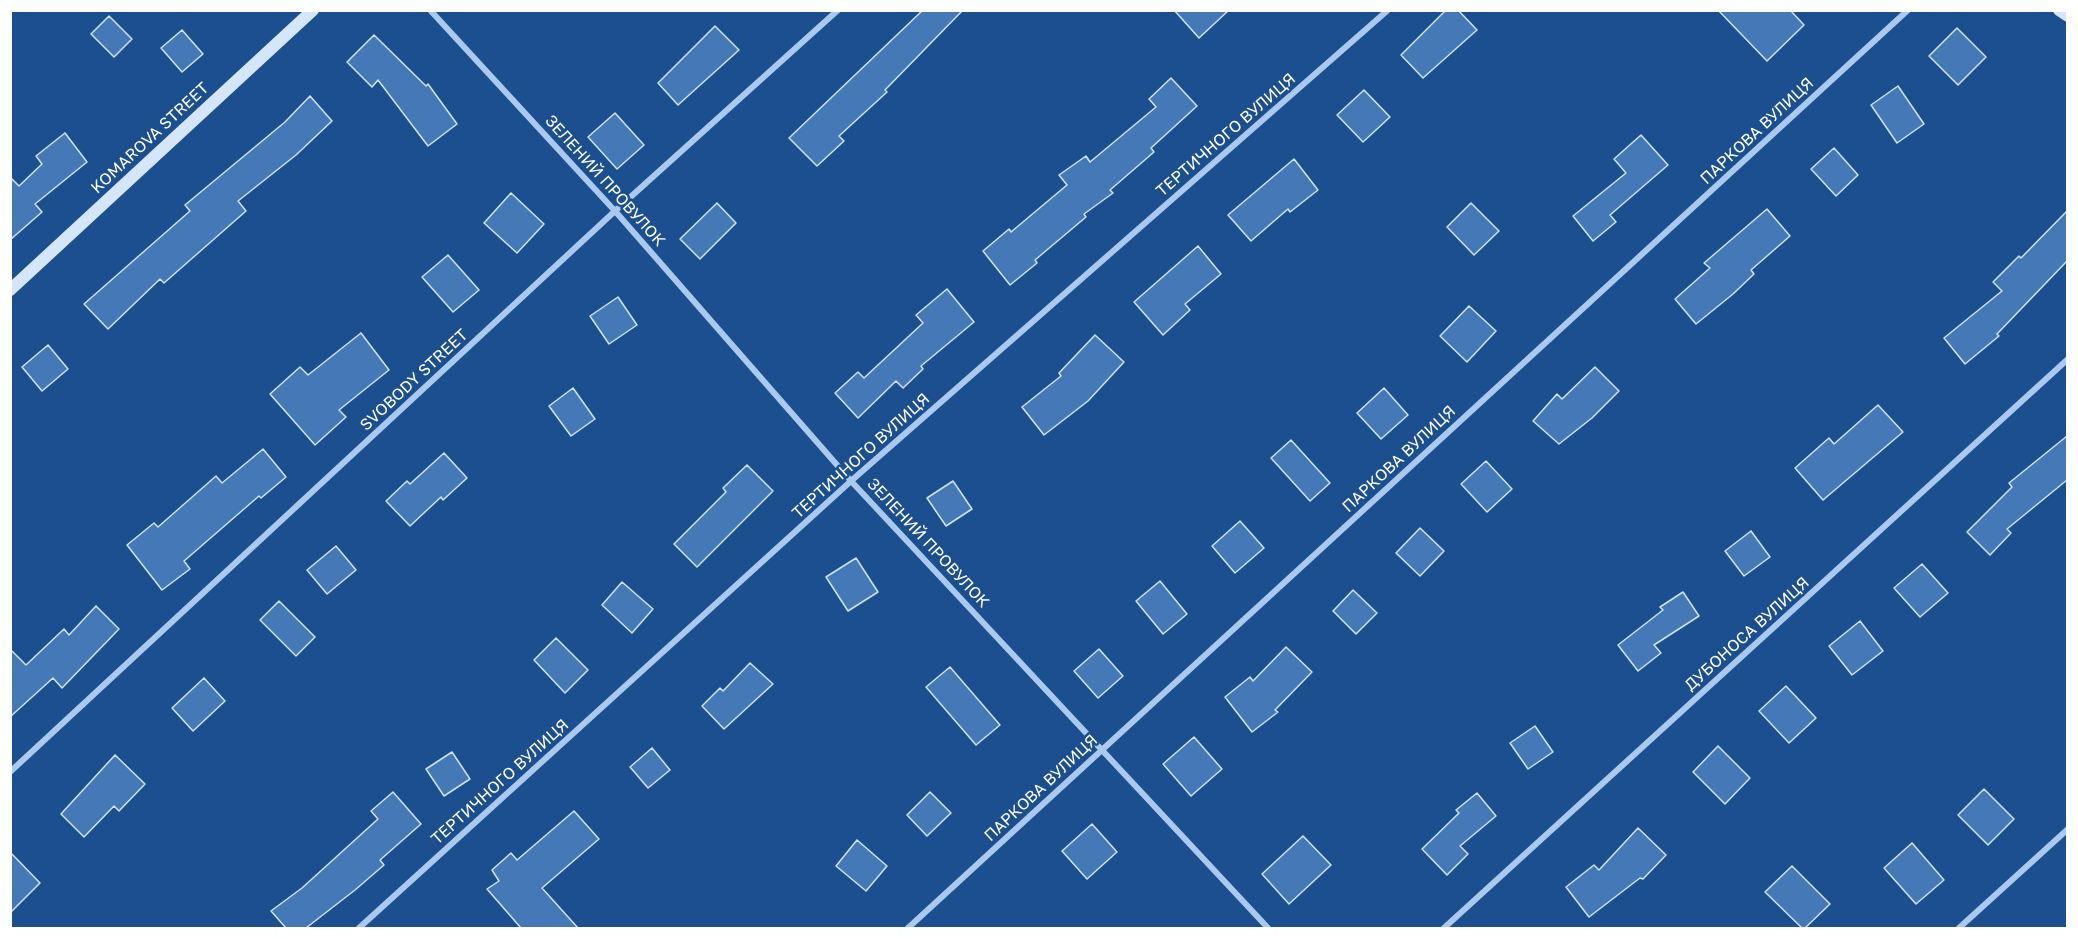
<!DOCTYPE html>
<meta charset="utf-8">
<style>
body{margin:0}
#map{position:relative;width:2078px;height:939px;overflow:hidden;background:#1b4f8f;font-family:"Golos Text",sans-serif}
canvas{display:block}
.frame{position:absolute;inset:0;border:12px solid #fff;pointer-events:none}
</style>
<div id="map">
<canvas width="2078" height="939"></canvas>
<div class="frame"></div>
</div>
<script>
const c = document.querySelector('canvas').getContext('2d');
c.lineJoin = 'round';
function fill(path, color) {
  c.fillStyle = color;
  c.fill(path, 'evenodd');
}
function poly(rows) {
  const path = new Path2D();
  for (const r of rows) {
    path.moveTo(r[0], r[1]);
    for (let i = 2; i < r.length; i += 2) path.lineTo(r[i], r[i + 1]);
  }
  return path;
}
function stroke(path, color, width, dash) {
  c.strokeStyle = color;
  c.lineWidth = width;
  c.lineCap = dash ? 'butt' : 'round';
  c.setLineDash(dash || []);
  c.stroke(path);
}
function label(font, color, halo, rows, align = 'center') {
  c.font = font + ' "Golos Text",sans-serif';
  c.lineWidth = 5;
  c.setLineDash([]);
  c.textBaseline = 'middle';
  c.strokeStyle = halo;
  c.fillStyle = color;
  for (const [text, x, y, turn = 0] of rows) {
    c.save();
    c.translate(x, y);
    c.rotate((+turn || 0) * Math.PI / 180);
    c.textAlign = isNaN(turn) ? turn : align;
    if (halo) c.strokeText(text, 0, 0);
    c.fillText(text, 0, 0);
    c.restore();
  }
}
const building = poly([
 [923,10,963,10,885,90,887,92,839,136,844,141,817,166,789,138,923,10],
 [1174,10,1229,10,1199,38,1174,10],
 [1446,10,1458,10,1477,30,1423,78,1401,55,1446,10],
 [1718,10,1790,10,1804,25,1767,61,1718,10],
 [109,16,132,39,114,57,91,34,109,16],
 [715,26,739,50,678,105,658,83,715,26],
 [1957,28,1986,57,1958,85,1929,56,1957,28],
 [182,30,203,54,182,72,161,48,182,30],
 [374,35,426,86,428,84,457,124,428,146,378,80,372,87,347,62,374,35],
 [1171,78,1197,106,1151,148,1154,152,1110,190,1113,193,1084,214,1086,217,1035,260,1037,263,1010,285,983,251,1009,229,1011,232,1067,185,1059,175,1086,156,1090,162,1156,107,1149,99,1171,78],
 [1898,86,1924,124,1897,143,1871,105,1898,86],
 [1364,90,1390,117,1363,142,1337,115,1364,90],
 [310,96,332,121,296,155,238,201,246,211,164,283,160,279,108,329,84,304,190,211,185,205,285,122,310,96],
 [615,113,644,145,617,169,588,137,615,113],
 [65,133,87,162,35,204,42,212,10,240,10,177,19,186,42,164,36,156,65,133],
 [1641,135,1668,165,1610,215,1616,222,1593,241,1573,216,1626,173,1614,159,1641,135],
 [1834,148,1858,175,1836,196,1811,169,1834,148],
 [1294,159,1318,190,1290,212,1288,209,1251,241,1228,215,1294,159],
 [511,193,544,224,517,253,484,223,511,193],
 [717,203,736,223,700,259,680,239,717,203],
 [1471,203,1499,231,1474,255,1447,227,1471,203],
 [1767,209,1790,236,1751,270,1754,274,1733,294,1696,324,1675,299,1710,268,1704,263,1767,209],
 [2067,211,2067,261,1997,334,1999,336,1965,364,1944,338,2002,291,1993,282,2019,256,2021,258,2067,211],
 [1198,246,1221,274,1185,304,1190,310,1163,335,1134,302,1198,246],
 [448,255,479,290,453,312,422,277,448,255],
 [947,289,974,322,921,366,923,369,903,388,896,381,858,418,835,393,858,372,864,378,923,323,916,315,947,289],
 [618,297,637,325,609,344,590,316,618,297],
 [1469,306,1496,331,1467,362,1440,336,1469,306],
 [361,333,389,370,339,410,346,417,315,445,270,394,300,367,308,375,361,333],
 [1095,335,1124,362,1088,401,1044,435,1022,407,1061,376,1059,373,1095,335],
 [48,345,68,369,42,391,22,367,48,345],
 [1595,367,1619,391,1592,418,1559,444,1533,421,1557,394,1562,399,1595,367],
 [573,388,595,419,571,436,549,406,573,388],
 [1384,388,1408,415,1381,439,1357,413,1384,388],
 [1878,405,1903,432,1823,500,1795,468,1829,438,1834,444,1878,405],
 [2067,436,2067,480,2007,529,2011,533,1990,555,1967,532,2012,487,2009,483,2067,436],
 [1291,440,1330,483,1310,501,1271,458,1291,440],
 [263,449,286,477,261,498,259,496,184,561,190,569,162,590,127,545,154,523,158,527,216,476,222,483,263,449],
 [444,453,467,478,443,500,441,497,410,526,386,501,407,481,410,484,444,453],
 [1486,461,1512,489,1487,512,1461,484,1486,461],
 [747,465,773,491,697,567,674,544,726,492,723,488,747,465],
 [953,481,972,509,946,526,927,498,953,481],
 [1240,521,1264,548,1235,573,1212,546,1240,521],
 [1420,528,1444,551,1420,576,1396,553,1420,528],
 [1751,531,1770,557,1744,576,1725,551,1751,531],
 [336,546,356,570,327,594,307,570,336,546],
 [856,558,878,592,848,611,826,577,856,558],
 [1922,564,1948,593,1920,617,1894,588,1922,564],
 [1160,581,1187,614,1163,634,1136,601,1160,581],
 [622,582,653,609,632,633,602,605,622,582],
 [1353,590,1377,613,1356,634,1333,611,1353,590],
 [1683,592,1699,616,1654,645,1661,653,1638,671,1618,645,1663,610,1660,607,1683,592],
 [279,601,315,637,296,656,260,620,279,601],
 [96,606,119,629,62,688,53,678,10,717,10,649,26,665,64,629,69,635,96,606],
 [1860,621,1883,651,1852,675,1829,646,1860,621],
 [556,638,588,670,565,693,534,660,556,638],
 [1286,647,1312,672,1275,710,1278,712,1252,732,1225,697,1250,677,1253,681,1286,647],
 [1099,649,1123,676,1098,698,1074,671,1099,649],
 [750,663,773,684,724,729,702,706,720,688,723,691,750,663],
 [950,667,1000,725,976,745,926,687,950,667],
 [204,678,225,701,193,731,172,708,204,678],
 [1786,686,1816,718,1789,743,1759,711,1786,686],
 [1535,726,1553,752,1528,769,1510,743,1535,726],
 [1194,737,1222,769,1191,796,1163,764,1194,737],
 [1718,746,1750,778,1725,804,1693,772,1718,746],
 [652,748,670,770,648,788,630,767,652,748],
 [452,752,470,779,444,796,426,769,452,752],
 [115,755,145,784,119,811,114,806,84,837,61,814,115,755],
 [1984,789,2014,819,1988,845,1958,815,1984,789],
 [393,792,421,824,380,860,384,865,355,890,306,928,286,928,271,911,302,888,378,819,371,811,393,792],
 [930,792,951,813,927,836,907,815,930,792],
 [1477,793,1496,816,1460,846,1468,854,1447,875,1422,849,1459,813,1456,810,1477,793],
 [574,811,599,839,542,888,578,928,521,928,487,889,499,881,492,870,511,853,517,860,574,811],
 [1092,824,1117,852,1087,879,1062,851,1092,824],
 [1638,828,1666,855,1643,879,1640,878,1589,917,1566,887,1594,865,1599,870,1638,828],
 [1303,836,1331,865,1289,904,1262,874,1303,836],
 [857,840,887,866,866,891,836,866,857,840],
 [1912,843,1944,880,1916,904,1884,868,1912,843],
 [10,852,40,883,10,913,10,852],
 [1792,866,1830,904,1805,928,1802,928,1765,892,1792,866]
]);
fill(building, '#4478b7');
stroke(building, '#cfe3fa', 1.5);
stroke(poly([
 [430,10,615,211,851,481,1268,928],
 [10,772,615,211,838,10],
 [359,928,851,481,1388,10],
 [908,928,1908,10],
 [1444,928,2068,359],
 [1959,928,2068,829]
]), '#a9c9ee', 6);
stroke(poly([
 [2059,10,2068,16],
 [10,290,313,10]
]), '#d6e6fa', 12);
label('16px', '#fff', '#1b4f8f', [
 ["ПАРКОВА ВУЛИЦЯ",1757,131,-43],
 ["ТЕРТИЧНОГО ВУЛИЦЯ",1226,135,-41],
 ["KOMAROVA STREET",150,138,-43],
 ["ЗЕЛЕНИЙ ПРОВУЛОК",605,181,48],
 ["SVOBODY STREET",414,380,-43],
 ["ТЕРТИЧНОГО ВУЛИЦЯ",861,456,-42],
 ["ПАРКОВА ВУЛИЦЯ",1399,459,-43],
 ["ЗЕЛЕНИЙ ПРОВУЛОК",928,543,47],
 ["ДУБОНОСА ВУЛИЦЯ",1747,634,-42],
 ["ТЕРТИЧНОГО ВУЛИЦЯ",500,782,-42],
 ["ПАРКОВА ВУЛИЦЯ",1041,788,-43]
]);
</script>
